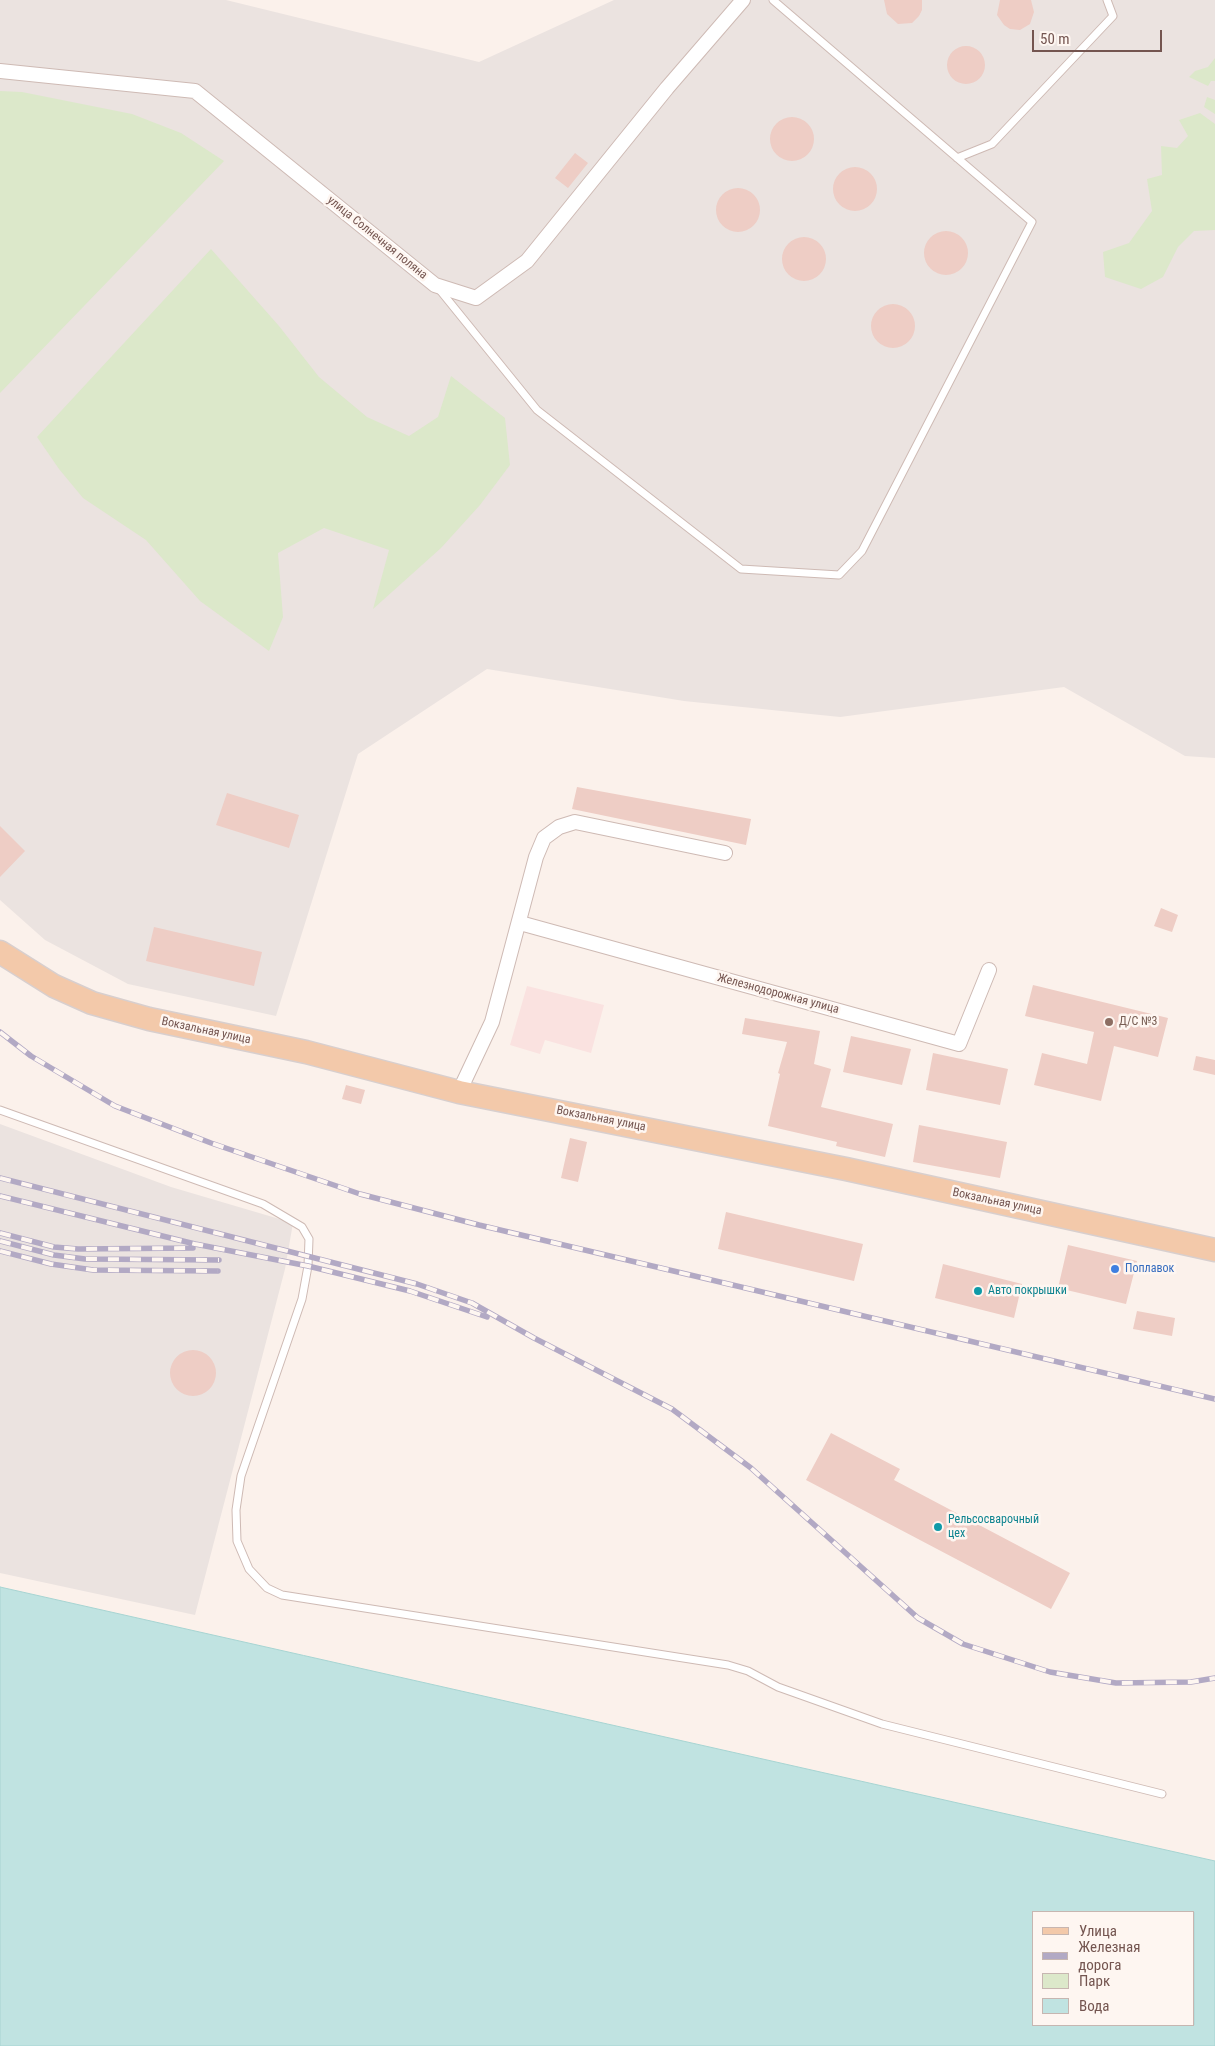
<!DOCTYPE html>
<meta charset="utf-8">
<style>
body{margin:0}
#map{position:relative;width:1215px;height:2046px;overflow:hidden;background:#fbf1eb;font-family:"Roboto Condensed",sans-serif}
canvas{display:block}
.legend{position:absolute;left:1032px;top:1911px;width:162px;height:115px;box-sizing:border-box;background:#fef6f1;border:1px solid #c7b6b1;margin:0;padding:6px 9px;list-style:none;font-size:15px;color:#745550}
.legend li{display:flex;align-items:center;gap:10px;height:25px}
.legend b{width:25px;border:1px solid #c7b6b1}
.scale{position:absolute;left:1032px;top:30px;width:130px;height:22px;box-sizing:border-box;border:2px solid #745550;border-top:0;padding-left:6px;font-size:15px;line-height:18px;white-space:nowrap;color:#745550;-webkit-text-stroke:4px #fef6f1;paint-order:stroke}
</style>
<div id="map">
<canvas width="1215" height="2046"></canvas>
<ul class="legend">
<li><b style="height:6px;background:#f3c9aa"></b>Улица</li>
<li><b style="height:6px;background:#b2a9c4"></b>Железная дорога</li>
<li><b style="height:14px;background:#dce8ca"></b>Парк</li>
<li><b style="height:14px;background:#c0e3e1"></b>Вода</li>
</ul>
<div class="scale">50 m</div>
</div>
<script>
const c = document.querySelector('canvas').getContext('2d');
c.lineJoin = 'round';
function fill(path, color) {
  c.fillStyle = color;
  c.fill(path, 'evenodd');
}
function poly(rows) {
  const path = new Path2D();
  for (const r of rows) {
    if (r.length === 3) {
      path.moveTo(r[0] + r[2], r[1]);
      path.arc(r[0], r[1], r[2], 0, 2 * Math.PI);
      continue;
    }
    path.moveTo(r[0], r[1]);
    for (let i = 2; i < r.length; i += 2) path.lineTo(r[i], r[i + 1]);
  }
  return path;
}
function stroke(path, color, width, dash) {
  c.strokeStyle = color;
  c.lineWidth = width;
  c.lineCap = dash ? 'butt' : 'round';
  c.setLineDash(dash || []);
  c.stroke(path);
}
function label(font, color, halo, rows, align = 'center') {
  c.font = font + ' "Roboto Condensed",sans-serif';
  c.lineWidth = 5;
  c.setLineDash([]);
  c.textBaseline = 'middle';
  c.strokeStyle = halo;
  c.fillStyle = color;
  for (const [text, x, y, turn = 0] of rows) {
    c.save();
    c.translate(x, y);
    c.rotate((+turn || 0) * Math.PI / 180);
    c.textAlign = isNaN(turn) ? turn : align;
    if (halo) c.strokeText(text, 0, 0);
    c.fillText(text, 0, 0);
    c.restore();
  }
}
fill(poly([
 [527,986,604,1005,591,1053,545,1040,540,1054,510,1045]
]), '#fae2e0');
fill(poly([
 [0,0,226,0,479,62,614,0,1215,0,1215,758,1185,756,1064,687,840,717,684,701,487,669,358,754,276,1016,128,984,45,940,0,900],
 [0,1124,171,1187,293,1223,285,1269,195,1615,0,1573]
]), '#ebe3e0');
fill(poly([
 [1215,58,1215,81,1211,81,1208,86,1189,77,1195,71,1208,67],
 [0,91,22,92,132,114,181,133,224,161,0,393],
 [1207,97,1215,100,1215,114,1204,107],
 [1200,113,1215,124,1215,230,1194,231,1178,247,1163,277,1141,289,1105,277,1103,252,1129,243,1152,211,1147,179,1162,175,1161,146,1177,148,1188,136,1179,120],
 [211,249,279,326,319,377,367,417,409,436,438,417,451,376,505,418,510,465,480,505,441,548,373,609,389,550,324,528,278,553,283,617,269,651,200,601,146,540,83,498,59,469,37,437]
]), '#dce8ca');
const water = poly([
 [0,1587,1215,1861,1215,2046,0,2046,0,1587],
 [1034,1912,1194,1912,1194,2025,1034,2025,1034,1912]
]);
fill(water, '#c0e3e1');
stroke(water, '#a7d4d2', 1);
fill(poly([
 [884,0,922,0,922,10,919,16,912,23,898,24,887,14],
 [1000,0,1031,0,1034,12,1030,24,1020,30,1010,29,1004,25,997,15],
 [966,65,19],
 [792,139,22],
 [575,153,588,163,568,188,555,178],
 [855,189,22],
 [738,210,22],
 [946,253,22],
 [804,259,22],
 [893,326,22],
 [577,787,751,819,746,845,572,809],
 [227,793,299,815,289,848,216,825],
 [0,826,25,851,0,877],
 [1161,908,1178,915,1172,932,1154,926],
 [154,927,262,952,254,986,146,961],
 [1033,985,1168,1018,1158,1057,1114,1046,1101,1101,1034,1085,1042,1053,1087,1064,1094,1032,1025,1016],
 [745,1018,820,1031,814,1064,831,1069,821,1107,893,1124,885,1157,836,1146,837,1142,768,1126,780,1074,778,1073,787,1042,742,1034],
 [851,1036,911,1049,902,1085,843,1072],
 [933,1053,1008,1069,1000,1105,926,1090],
 [1196,1056,1215,1060,1215,1075,1193,1070],
 [346,1085,365,1090,361,1104,342,1099],
 [919,1125,1007,1142,1000,1178,913,1162],
 [570,1138,587,1142,578,1182,561,1178],
 [726,1212,863,1244,854,1281,718,1249],
 [1068,1245,1137,1261,1126,1304,1058,1288],
 [943,1264,1022,1284,1014,1318,935,1298],
 [1137,1311,1175,1318,1172,1336,1133,1329],
 [193,1373,23],
 [831,1433,900,1469,894,1480,1070,1573,1051,1609,806,1480]
]), '#eecdc5');
const lane = poly([
 [957,158,992,144,1113,16,1107,0],
 [439,289,537,410,741,569,839,575,862,551,1032,222,773,0],
 [0,1110,263,1204,302,1227,309,1239,308,1266,302,1299,241,1476,236,1510,237,1541,249,1569,267,1588,282,1595,728,1665,748,1671,778,1687,882,1724,1162,1794]
]);
const street = poly([
 [0,71,195,91,435,285,476,298,527,261,667,88,743,0],
 [520,923,959,1044,989,970],
 [459,1092,492,1022,536,857,544,838,559,827,575,822,725,853]
]);
const primary = poly([
 [0,952,54,986,92,1003,149,1019,306,1052,459,1092,846,1169,1215,1250]
]);
stroke(lane, '#cebab4', 9);
stroke(street, '#cebab4', 16);
stroke(primary, '#d8cfce', 25);
stroke(lane, '#fff', 7);
stroke(street, '#fff', 14);
stroke(primary, '#f3c9aa', 22);
const rail = poly([
 [0,1032,31,1056,115,1106,211,1143,360,1194,479,1225,1215,1399],
 [0,1178,417,1284,472,1303,534,1338,672,1409,751,1468,918,1618,963,1644,1050,1672,1116,1683,1191,1682,1215,1678],
 [0,1196,195,1244,308,1266,410,1291,487,1317],
 [0,1233,54,1247,78,1249,193,1248],
 [0,1241,54,1255,85,1259,219,1260],
 [0,1251,51,1264,93,1270,218,1271]
]);
stroke(rail, '#b2a9c4', 5.5);
stroke(rail, '#fef6f1', 4, [11]);
for (const [x, y, r, color] of [
 [1109,1022,5,"#8d6e63"],
 [1115,1269,5,"#3f7fe0"],
 [978,1291,5,"#0f9aa8"],
 [938,1527,5,"#0f9aa8"]
]) {
  const dot = new Path2D();
  dot.arc(x, y, r, 0, 2 * Math.PI);
  c.fillStyle = color;
  c.fill(dot);
  stroke(dot, '#fef6f1', 2);
}
label('12px', '#745550', '#fef6f1', [
 ["улица Солнечная поляна",377,238,39],
 ["Железнодорожная улица",778,994,15],
 ["Вокзальная улица",206,1031,12],
 ["Вокзальная улица",601,1119,11],
 ["Вокзальная улица",997,1202,12]
]);
label('12px', '#785e54', '#fef6f1', [
 ["Д/С №3",1119,1022]
], 'left');
label('12px', '#366cbe', '#fef6f1', [
 ["Поплавок",1125,1269]
], 'left');
label('12px', '#0d838f', '#fef6f1', [
 ["Авто покрышки",988,1291],
 ["Рельсосварочный",948,1520],
 ["цех",948,1534]
], 'left');
</script>
